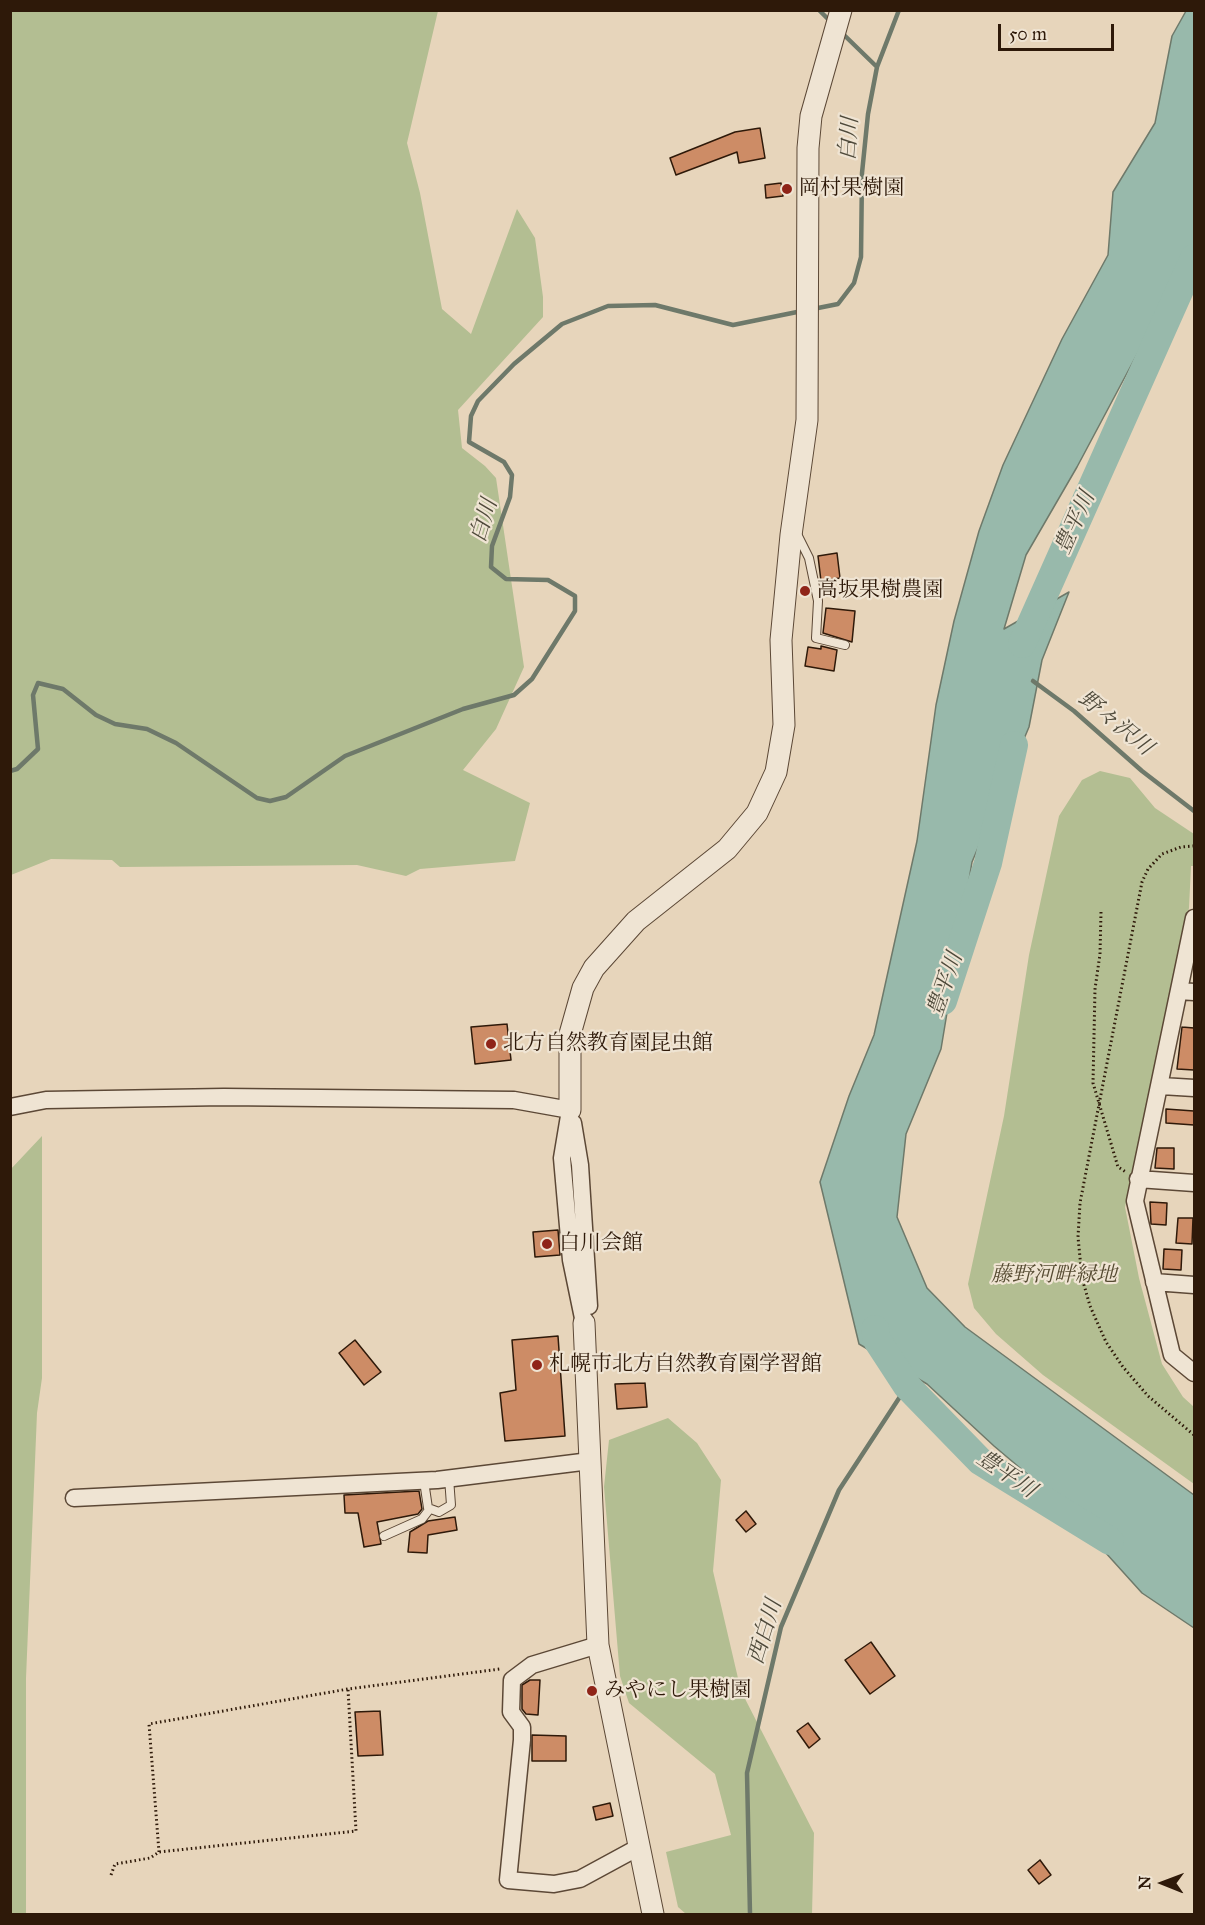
<!DOCTYPE html>
<meta charset="utf-8">
<style>
body{margin:0}
#map{position:relative;width:1205px;height:1925px;overflow:hidden;background:#e7d5bb;font-family:"IM FELL Great Primer",serif}
canvas{display:block}
.frame{position:absolute;inset:0;border:12px solid #2e1909;pointer-events:none}
.north{position:absolute;left:1133px;top:1853px;width:60px;height:60px;-webkit-text-stroke:4px #efe4d3;paint-order:stroke;rotate:271deg;font-size:16px;font-weight:700;line-height:24px;text-align:center;color:#2e1909}
.north::after{content:'';display:block;margin:auto;width:21px;height:27px;background:#2e1909;clip-path:polygon(50% 0,100% 100%,50% 72%,0 100%)}
.scale{position:absolute;left:998px;top:24px;width:116px;height:27px;box-sizing:border-box;border:3px solid #2e1909;border-top:0;padding-left:8px;font-size:18px;line-height:21px;white-space:nowrap;color:#2e1909;-webkit-text-stroke:4px #efe4d3;paint-order:stroke}
</style>
<div id="map">
<canvas width="1205" height="1925"></canvas>
<div class="frame"></div>
<div class="north">N</div>
<div class="scale">50 m</div>
</div>
<script>
const c = document.querySelector('canvas').getContext('2d');
c.lineJoin = 'round';
function fill(path, color) {
  c.fillStyle = color;
  c.fill(path, 'evenodd');
}
function poly(rows) {
  const path = new Path2D();
  for (const r of rows) {
    path.moveTo(r[0], r[1]);
    for (let i = 2; i < r.length; i += 2) path.lineTo(r[i], r[i + 1]);
  }
  return path;
}
function stroke(path, color, width, dash) {
  c.strokeStyle = color;
  c.lineWidth = width;
  c.lineCap = dash ? 'butt' : 'round';
  c.setLineDash(dash || []);
  c.stroke(path);
}
function label(font, color, halo, rows, align = 'center') {
  c.font = font + ' "IM FELL Great Primer","Noto Serif JP",serif';
  c.lineWidth = 4.5;
  c.setLineDash([]);
  c.textBaseline = 'middle';
  c.strokeStyle = halo;
  c.fillStyle = color;
  for (const [text, x, y, turn = 0] of rows) {
    c.save();
    c.translate(x, y);
    c.rotate((+turn || 0) * Math.PI / 180);
    c.textAlign = isNaN(turn) ? turn : align;
    if (halo) c.strokeText(text, 0, 0);
    c.fillText(text, 0, 0);
    c.restore();
  }
}
fill(poly([
 [11,10,438,11,407,143,420,193,442,309,471,334,517,209,535,238,543,297,543,317,458,410,462,448,485,466,496,478,524,667,496,729,463,770,530,803,515,861,420,869,406,876,357,865,120,867,112,860,51,859,11,875],
 [1100,771,1130,778,1155,808,1194,834,1194,866,1191,866,1189,908,1125,1207,1139,1278,1162,1364,1183,1397,1194,1407,1194,1484,1043,1375,996,1334,974,1308,968,1284,1004,1116,1029,955,1059,816,1082,780],
 [42,1136,42,1378,37,1413,26,1678,26,1914,11,1914,10,1170],
 [668,1418,697,1443,721,1480,713,1571,741,1691,814,1833,812,1914,686,1914,678,1907,666,1852,731,1835,715,1774,629,1703,620,1676,604,1487,609,1440]
]), '#b3be92');
const water = poly([
 [1186,11,1194,11,1194,276,1150,330,1077,467,1026,555,1004,629,1069,592,1042,660,1029,727,972,862,941,1049,906,1134,897,1217,927,1288,965,1327,1194,1495,1194,1628,1142,1593,1058,1500,994,1446,927,1384,859,1344,820,1182,849,1096,874,1035,917,841,936,705,954,621,979,531,1003,465,1062,339,1108,255,1113,192,1155,123,1172,36,1186,11]
]);
fill(water, '#98b9ab');
stroke(water, '#6e796a', 1.5);
stroke(poly([
 [819,10,832,23],
 [842,33,877,67],
 [813,309,838,304,854,283,861,257,862,173,868,114,877,67,899,10],
 [1033,681,1074,711,1142,771,1194,811],
 [10,771,17,769,38,749,33,695,38,683,63,689,96,715,115,724,147,729,176,743,257,798,270,801,286,797,345,756,463,709,514,695,532,679,575,611,575,596,548,580,506,579,491,567,492,546,510,497,512,475,504,462,469,442,471,416,478,401,514,364,562,324,608,306,655,305,733,325,802,311],
 [750,1914,747,1773,781,1627,839,1490,907,1386]
]), '#6e796a', 4.5);
stroke(poly([
 [1022,644,1194,258],
 [943,1001,988,863,1014,745],
 [875,1329,877,1340,907,1386,980,1461,1110,1541]
]), '#98b9ab', 28);
const building = poly([
 [760,128,765,158,739,163,737,152,676,175,670,158,735,132,760,128],
 [781,183,783,196,766,198,765,185,781,183],
 [837,553,840,578,821,581,818,556,837,553],
 [826,608,855,611,852,642,823,633,826,608],
 [821,646,837,650,834,671,805,666,808,647,821,649,821,646],
 [507,1024,511,1060,475,1064,471,1027,507,1024],
 [1182,1027,1194,1028,1194,1070,1177,1069,1182,1027],
 [1166,1109,1194,1111,1194,1125,1166,1123,1166,1109],
 [1157,1148,1174,1148,1174,1169,1155,1168,1157,1148],
 [1150,1202,1167,1203,1166,1225,1151,1224,1150,1202],
 [1178,1218,1193,1218,1192,1244,1176,1243,1178,1218],
 [558,1230,560,1255,535,1257,533,1232,558,1230],
 [1164,1249,1182,1250,1181,1270,1163,1269,1164,1249],
 [558,1336,565,1436,505,1441,500,1393,516,1390,512,1340,558,1336],
 [355,1340,381,1372,364,1385,339,1353,355,1340],
 [645,1383,647,1407,617,1409,615,1384,645,1383],
 [419,1491,422,1509,418,1514,377,1522,381,1544,364,1547,358,1513,345,1513,344,1495,419,1491],
 [746,1511,756,1524,746,1532,736,1520,746,1511],
 [455,1517,457,1530,428,1535,427,1553,408,1552,410,1532,428,1521,455,1517],
 [871,1642,895,1676,870,1694,845,1660,871,1642],
 [530,1680,540,1680,538,1715,526,1714,522,1709,522,1685,530,1680],
 [380,1711,383,1755,358,1756,355,1712,380,1711],
 [808,1723,820,1739,809,1748,797,1731,808,1723],
 [532,1735,566,1736,566,1761,532,1761,532,1735],
 [610,1803,613,1816,596,1820,593,1807,610,1803],
 [1040,1860,1051,1875,1039,1884,1028,1870,1040,1860]
]);
fill(building, '#cd8c66');
stroke(building, '#2e1909', 1.5);
const service = poly([
 [797,534,809,558,818,601,816,638,845,645],
 [424,1481,428,1508,439,1512,451,1505,449,1478],
 [384,1536,422,1519,429,1510]
]);
const minor = poly([
 [1194,918,1135,1201,1172,1355,1194,1373],
 [1179,991,1194,992],
 [1161,1086,1194,1088],
 [10,1107,46,1100,224,1097,514,1100,570,1110],
 [570,1110,562,1158,571,1260,584,1323],
 [573,1123,580,1165,589,1306],
 [1138,1179,1194,1183],
 [1154,1282,1194,1285],
 [74,1498,437,1480,590,1461],
 [598,1645,532,1665,512,1680,511,1712,522,1727,522,1740,508,1880,554,1884,580,1879,639,1847]
]);
const tertiary = poly([
 [570,1110,570,1034,583,988,594,968,636,921,727,849,757,813,776,772,784,725,781,640,791,535,807,420,808,148,811,116,841,10],
 [584,1323,598,1645,653,1914]
]);
stroke(service, '#5c4836', 10);
stroke(minor, '#5c4836', 19);
stroke(tertiary, '#5c4836', 23);
stroke(poly([
 [1194,846,1181,847,1162,854,1148,869,1142,882,1080,1203,1078,1237,1082,1278,1090,1306,1106,1342,1123,1367,1148,1396,1194,1435],
 [1101,912,1100,954,1095,989,1093,1083,1118,1167,1126,1172],
 [159,1852,149,1724,348,1689,500,1669],
 [111,1875,115,1864,150,1858,159,1852,356,1831,348,1689]
]), '#2e1909', 3, [1.5, 3]);
stroke(service, '#efe4d3', 8);
stroke(minor, '#efe4d3', 16);
stroke(tertiary, '#efe4d3', 21);
for (const [x, y, r, color] of [
 [787,189,6,"#8f2418"],
 [805,591,6,"#8f2418"],
 [491,1044,6,"#8f2418"],
 [547,1244,6,"#8f2418"],
 [537,1365,6,"#8f2418"],
 [592,1691,6,"#8f2418"]
]) {
  const dot = new Path2D();
  dot.arc(x, y, r, 0, 2 * Math.PI);
  c.fillStyle = color;
  c.fill(dot);
  stroke(dot, '#efe4d3', 2);
}
label('21px', '#2e1909', '#efe4d3', [
 ["岡村果樹園",799,189],
 ["高坂果樹農園",817,591],
 ["北方自然教育園昆虫館",503,1044],
 ["白川会館",559,1244],
 ["札幌市北方自然教育園学習館",549,1365],
 ["みやにし果樹園",604,1691]
], 'left');
label('italic 21px', '#564b32', '#efe4d3', [
 ["藤野河畔緑地",1054,1276]
]);
label('italic 22px', '#4e493a', '#efe4d3', [
 ["白川",850,139,-86],
 ["白川",485,521,-73],
 ["豊平川",1076,523,-66],
 ["野々沢川",1115,724,39],
 ["豊平川",946,985,-71],
 ["豊平川",1006,1475,34],
 ["西白川",766,1632,-73]
]);
</script>
